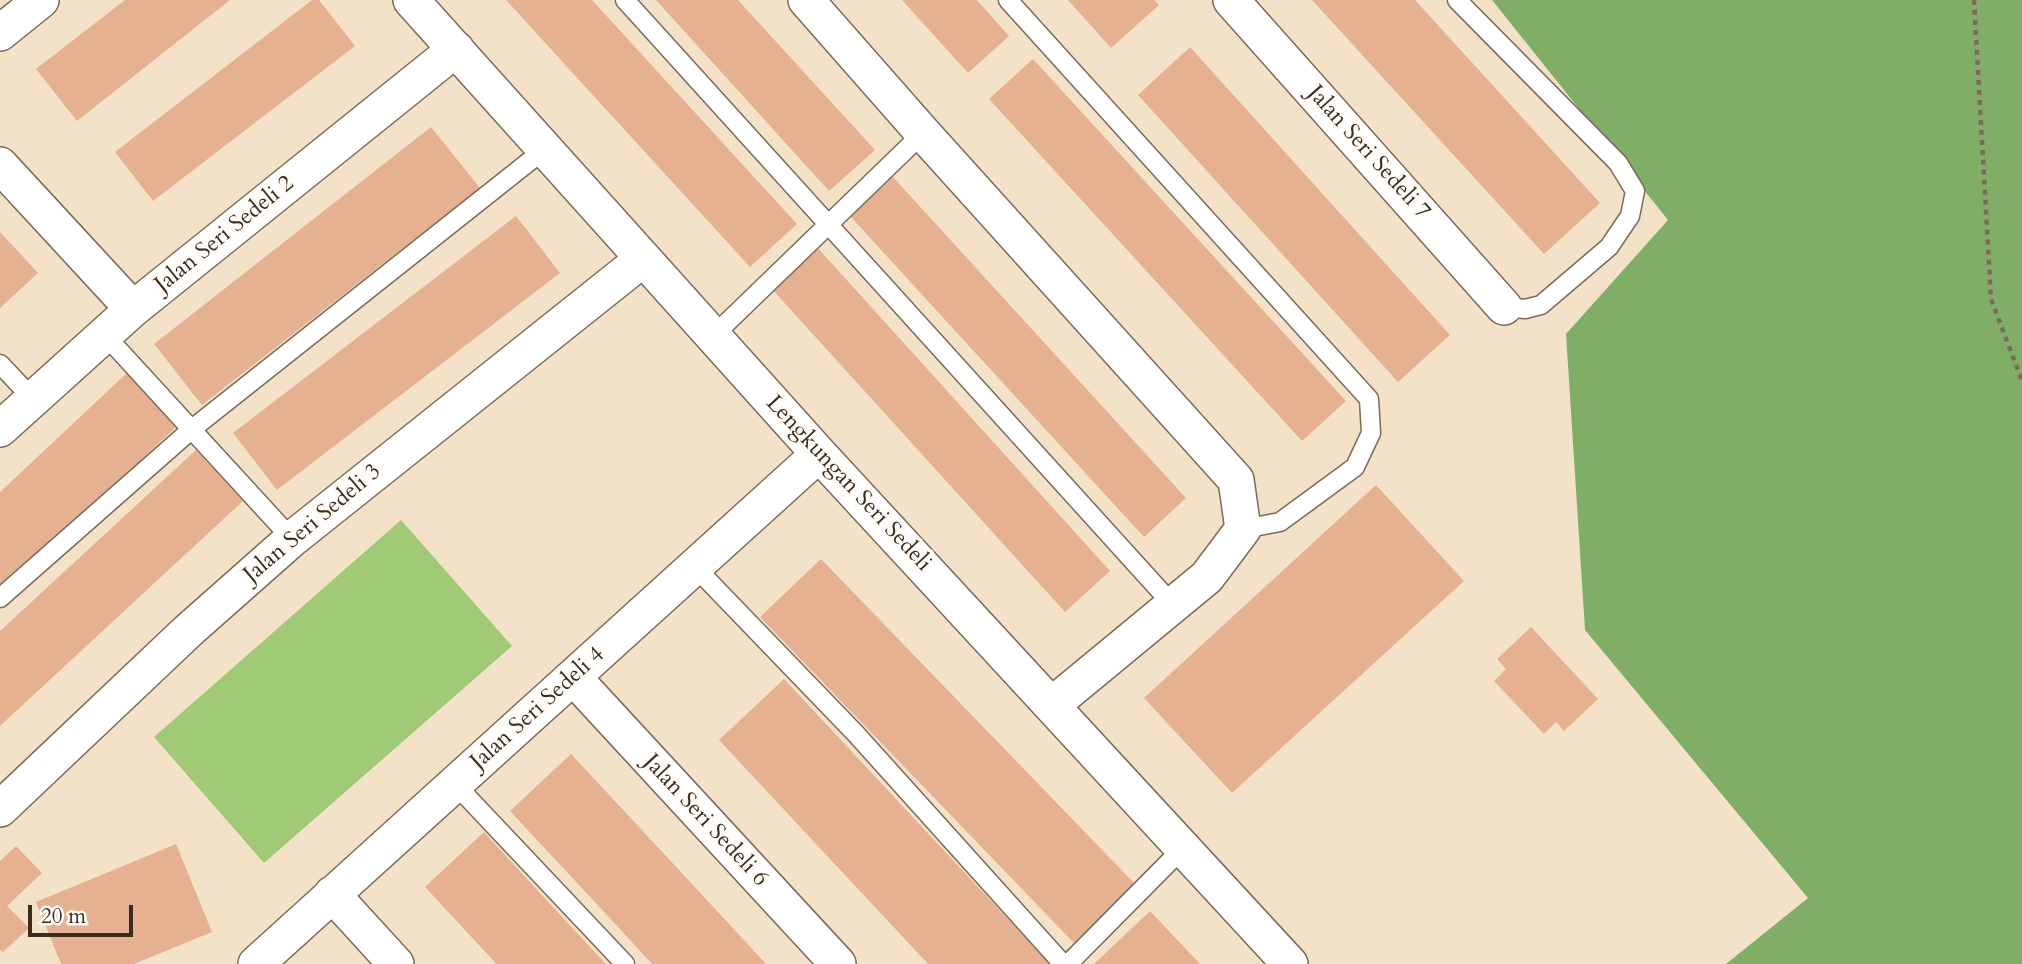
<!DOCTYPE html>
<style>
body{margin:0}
#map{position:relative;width:2022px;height:964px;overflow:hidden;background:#f4e2c8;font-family:Cardo,serif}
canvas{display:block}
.scale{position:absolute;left:28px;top:905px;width:105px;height:32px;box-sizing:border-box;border:4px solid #3b2a1e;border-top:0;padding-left:9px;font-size:21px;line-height:24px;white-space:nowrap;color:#3b2a1e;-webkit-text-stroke:5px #fdfcf7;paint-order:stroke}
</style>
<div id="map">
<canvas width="2022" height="964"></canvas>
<div class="scale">20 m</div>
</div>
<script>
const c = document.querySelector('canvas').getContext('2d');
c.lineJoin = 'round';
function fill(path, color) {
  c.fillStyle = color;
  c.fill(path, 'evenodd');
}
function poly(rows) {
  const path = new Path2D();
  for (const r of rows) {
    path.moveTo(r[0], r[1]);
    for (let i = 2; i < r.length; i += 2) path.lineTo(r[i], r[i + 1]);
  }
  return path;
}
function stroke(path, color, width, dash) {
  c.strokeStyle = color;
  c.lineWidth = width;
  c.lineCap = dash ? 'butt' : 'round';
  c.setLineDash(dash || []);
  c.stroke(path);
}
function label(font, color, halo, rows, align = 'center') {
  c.font = font + ' Cardo,serif';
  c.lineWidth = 7;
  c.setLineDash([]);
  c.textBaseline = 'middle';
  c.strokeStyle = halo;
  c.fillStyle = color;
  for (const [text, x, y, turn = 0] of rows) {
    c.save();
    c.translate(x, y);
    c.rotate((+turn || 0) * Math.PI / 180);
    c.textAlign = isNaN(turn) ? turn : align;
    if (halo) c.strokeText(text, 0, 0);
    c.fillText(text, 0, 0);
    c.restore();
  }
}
fill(poly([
 [401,520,512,646,264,863,154,737]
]), '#a1ca76');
fill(poly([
 [1492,0,2022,0,2022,964,1726,964,1808,898,1585,630,1566,334,1668,220]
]), '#80ae67');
fill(poly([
 [125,0,230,0,77,121,36,69],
 [312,0,319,0,355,46,153,201,115,152],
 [506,0,592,0,797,224,750,267],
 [656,0,738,0,875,150,829,191],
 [902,0,977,0,1009,36,968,73],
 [1068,0,1154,0,1159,5,1111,48],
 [1312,0,1415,0,1600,203,1544,254],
 [1190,47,1450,335,1398,382,1138,95],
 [1033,59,1346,401,1302,441,989,99],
 [431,127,480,188,202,405,154,344],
 [893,177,1186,498,1144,537,850,216],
 [516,216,560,273,277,490,233,433],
 [0,232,38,273,0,308],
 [816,246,1110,571,1065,612,771,288],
 [127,373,177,426,0,592,0,492],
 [196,450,243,501,0,726,0,631],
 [1376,485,1464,581,1232,793,1144,698],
 [821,559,1135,884,1074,943,760,617],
 [1531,627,1598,699,1564,731,1556,722,1544,734,1494,681,1506,669,1497,659],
 [784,679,1049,963,1048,964,928,964,719,740],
 [571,754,680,871,766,964,652,964,619,928,510,811],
 [484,832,550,904,606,964,496,964,491,958,425,887],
 [176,844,212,932,134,964,61,964,36,902],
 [16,846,42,873,7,906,29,928,3,952,0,950,0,861],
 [1150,911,1200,964,1094,964]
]), '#e6b190');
const lane = poly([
 [625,0,1173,605],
 [1008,0,1369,399,1371,433,1355,467,1280,522,1243,529],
 [1457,0,1618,163,1635,191,1630,216,1609,247,1541,305,1525,309,1504,307],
 [105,335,292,539],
 [713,336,923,133],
 [0,364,33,399],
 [695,567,856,734,1063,964],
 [0,598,192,429,545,149],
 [455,784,625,964],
 [1068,964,1183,848]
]);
const street = poly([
 [411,0,819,454,1290,964],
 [806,0,923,133,1236,480,1243,529,1207,577,1052,705],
 [1231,0,1504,307],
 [0,33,41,0],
 [0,165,133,309],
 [0,429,133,309,456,49],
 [573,677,838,964],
 [0,809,188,631,292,539,643,259],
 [332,894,396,964],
 [256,964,819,454]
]);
stroke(lane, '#7c6a5a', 21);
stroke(street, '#7c6a5a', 38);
stroke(poly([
 [1974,0,1991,299,2022,381]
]), '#7c6a5a', 4.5, [5, 5]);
stroke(lane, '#fff', 18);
stroke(street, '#fff', 35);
label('23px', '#3b2a1e', '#fdfcf7', [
 ["Jalan Seri Sedeli 7",1368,153,48],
 ["Jalan Seri Sedeli 2",225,235,-39],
 ["Lengkungan Seri Sedeli",848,484,47],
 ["Jalan Seri Sedeli 3",313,524,-40],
 ["Jalan Seri Sedeli 4",538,709,-42],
 ["Jalan Seri Sedeli 6",705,821,47]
]);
</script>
